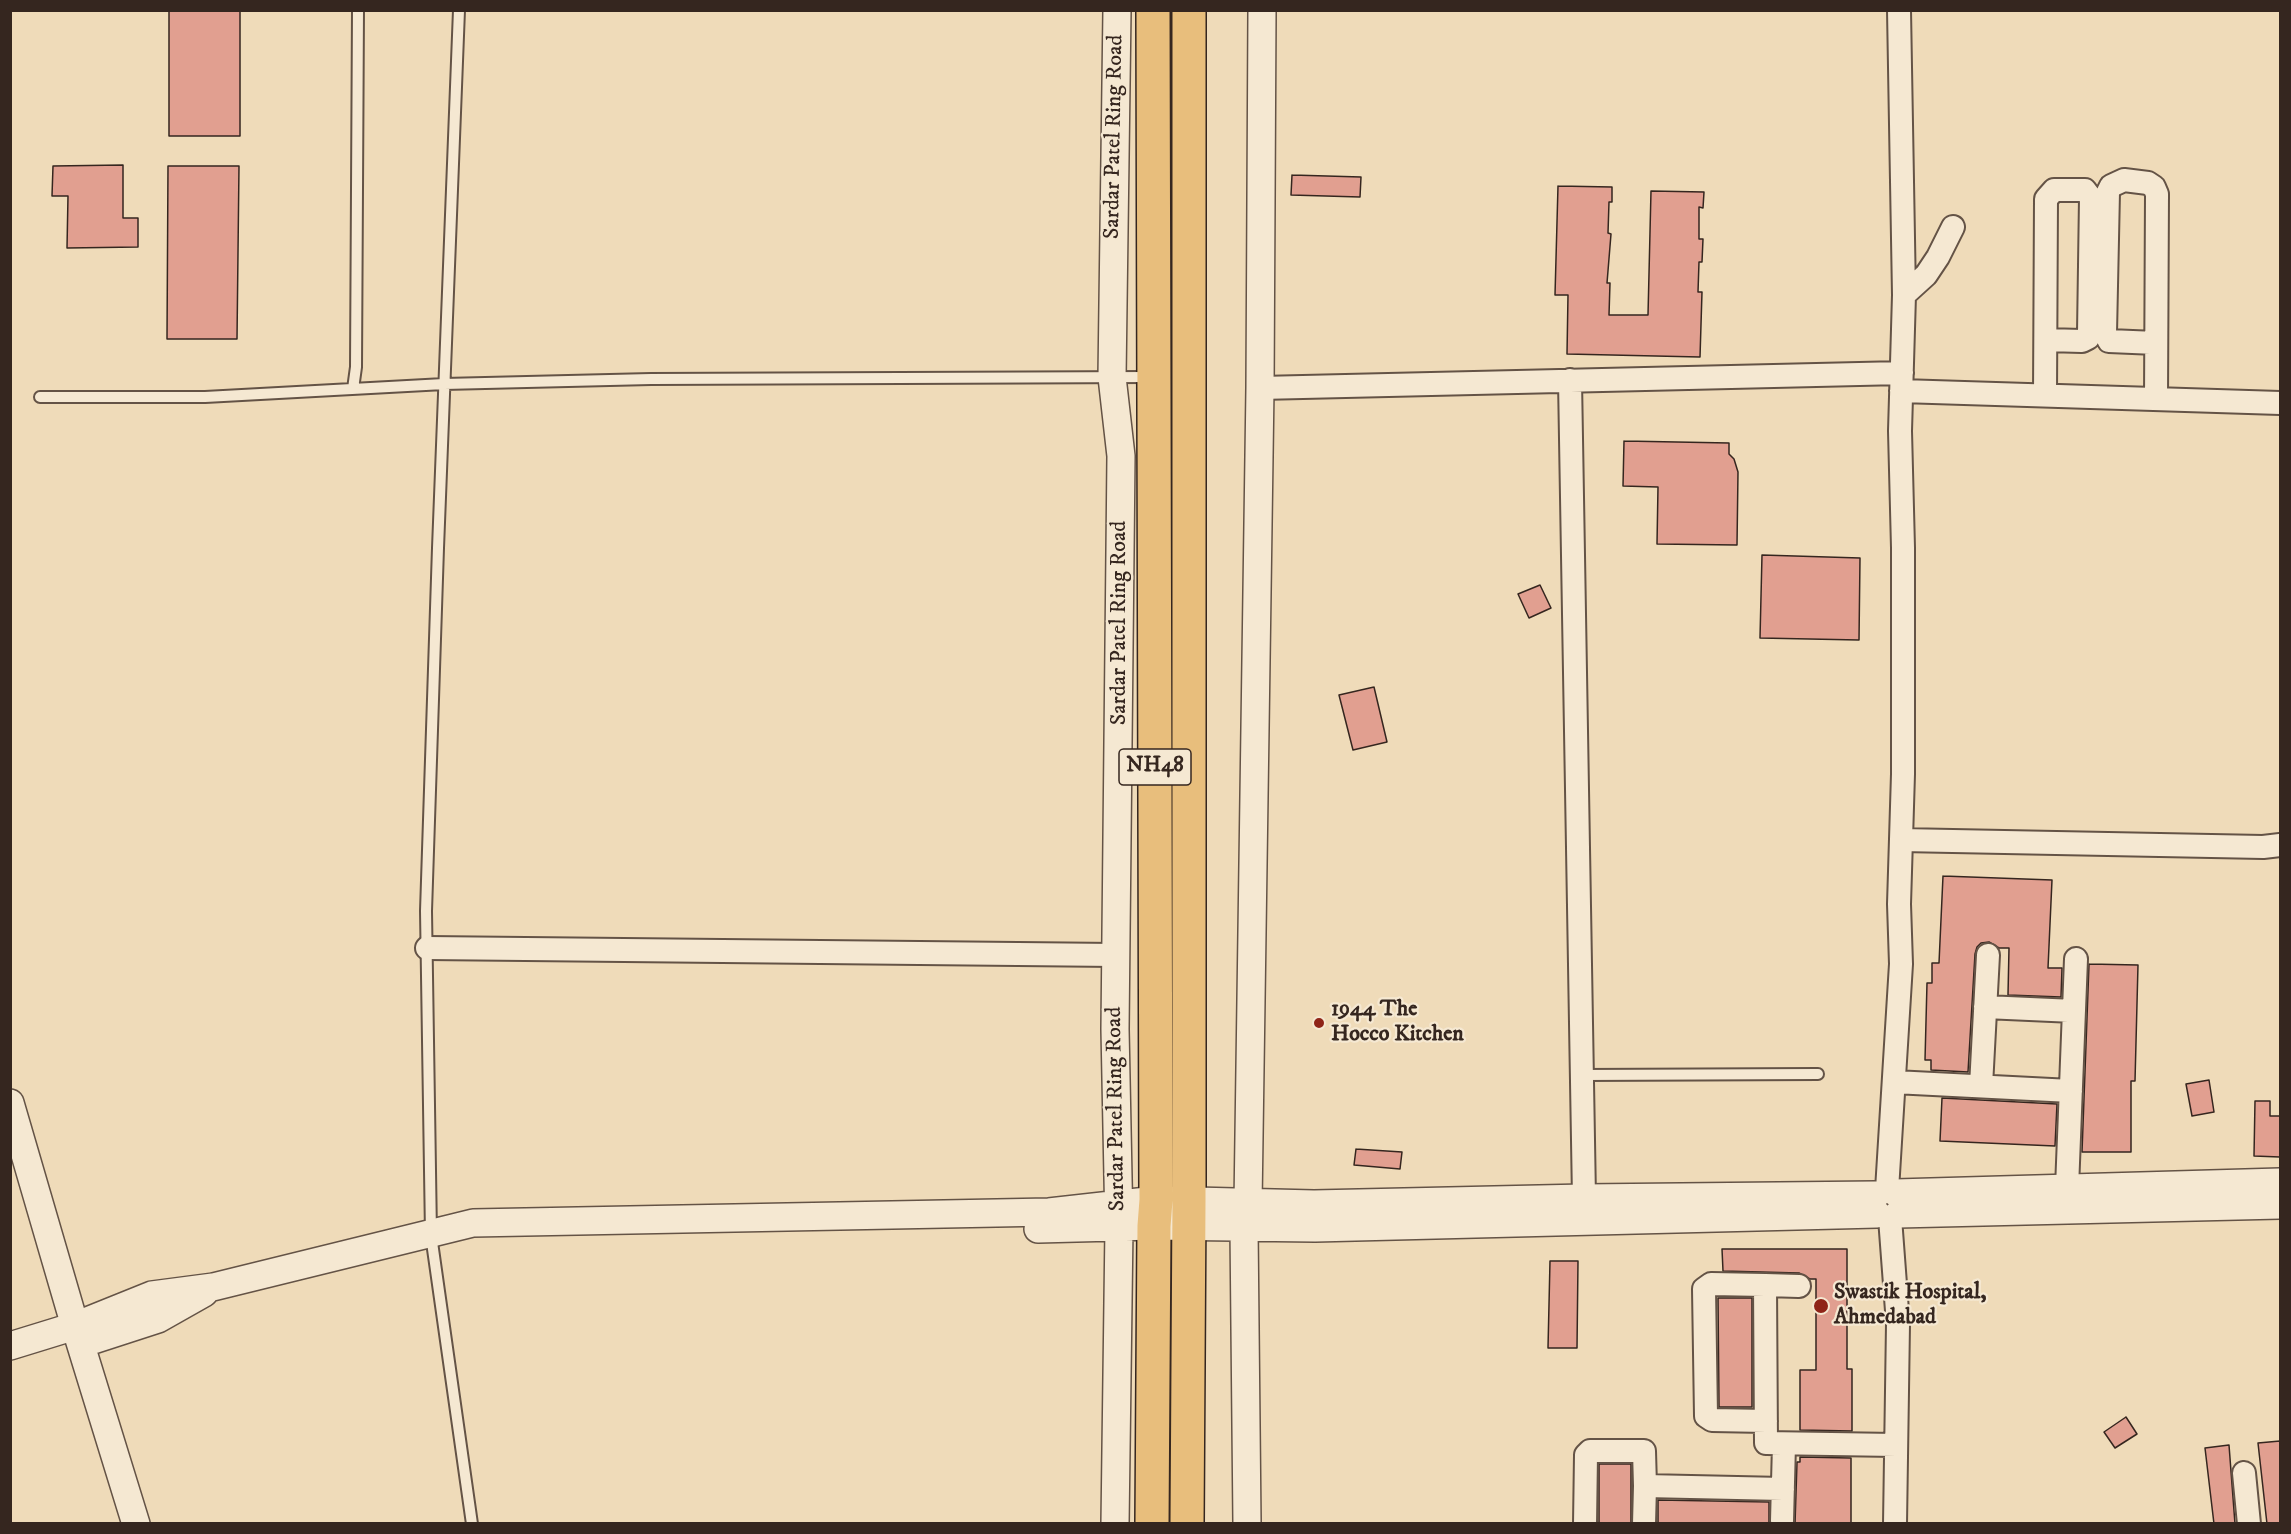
<!DOCTYPE html>
<style>
body{margin:0}
#map{position:relative;width:2291px;height:1534px;overflow:hidden;background:#efdbb9;font-family:"IM FELL DW Pica",serif}
canvas{display:block}
.frame{position:absolute;inset:0;border:12px solid #35261f;pointer-events:none}
</style>
<div id="map">
<canvas width="2291" height="1534"></canvas>
<div class="frame"></div>
</div>
<script>
const c = document.querySelector('canvas').getContext('2d');
c.lineJoin = 'round';
function fill(path, color) {
  c.fillStyle = color;
  c.fill(path, 'evenodd');
}
function poly(rows) {
  const path = new Path2D();
  for (const r of rows) {
    path.moveTo(r[0], r[1]);
    for (let i = 2; i < r.length; i += 2) path.lineTo(r[i], r[i + 1]);
  }
  return path;
}
function stroke(path, color, width, dash) {
  c.strokeStyle = color;
  c.lineWidth = width;
  c.lineCap = dash ? 'butt' : 'round';
  c.setLineDash(dash || []);
  c.stroke(path);
}
function label(font, color, halo, rows, align = 'center') {
  c.font = font + ' "IM FELL DW Pica",serif';
  c.lineWidth = 4.5;
  c.setLineDash([]);
  c.textBaseline = 'middle';
  c.strokeStyle = halo;
  c.fillStyle = color;
  for (const [text, x, y, turn = 0] of rows) {
    c.save();
    c.translate(x, y);
    c.rotate((+turn || 0) * Math.PI / 180);
    c.textAlign = isNaN(turn) ? turn : align;
    if (halo) c.strokeText(text, 0, 0);
    c.fillText(text, 0, 0);
    c.restore();
  }
}
const building = poly([
 [169,10,240,10,240,136,169,136,169,10],
 [123,165,123,218,138,218,138,247,67,248,68,196,52,196,53,166,123,165],
 [168,166,239,166,237,339,167,339,168,166],
 [1292,175,1361,177,1360,197,1291,195,1292,175],
 [1558,186,1612,187,1612,202,1609,202,1608,233,1611,234,1607,283,1610,283,1609,315,1648,315,1651,191,1704,192,1703,208,1699,207,1699,239,1703,239,1702,262,1699,262,1698,292,1702,292,1700,357,1567,354,1568,295,1555,295,1558,186],
 [1624,441,1729,443,1729,454,1734,459,1738,472,1737,545,1657,544,1658,487,1623,486,1624,441],
 [1762,555,1860,558,1859,640,1760,638,1762,555],
 [1540,585,1551,608,1529,618,1518,594,1540,585],
 [1374,687,1387,742,1353,750,1339,695,1374,687],
 [1943,876,2052,880,2048,968,2062,968,2061,997,2008,995,2009,948,1999,948,1989,942,1981,943,1977,947,1975,954,1968,1072,1931,1070,1931,1060,1925,1060,1927,983,1932,983,1932,963,1939,963,1943,876],
 [2089,964,2138,965,2135,1081,2131,1081,2131,1152,2082,1152,2089,964],
 [2209,1080,2214,1112,2192,1116,2186,1084,2209,1080],
 [1942,1098,2057,1104,2055,1146,1940,1141,1942,1098],
 [2255,1101,2270,1101,2270,1116,2280,1116,2280,1157,2254,1156,2255,1101],
 [1356,1149,1402,1152,1400,1169,1354,1165,1356,1149],
 [1722,1249,1847,1249,1847,1369,1852,1369,1852,1431,1800,1430,1800,1370,1816,1370,1816,1279,1810,1279,1799,1273,1723,1271,1722,1249],
 [1550,1261,1578,1261,1577,1348,1548,1348,1550,1261],
 [1718,1298,1752,1298,1752,1407,1719,1407,1718,1298],
 [2126,1417,2137,1434,2115,1448,2104,1432,2126,1417],
 [2280,1441,2280,1524,2267,1524,2258,1443,2280,1441],
 [2229,1445,2235,1524,2214,1524,2205,1448,2229,1445],
 [1800,1457,1851,1458,1851,1524,1795,1524,1797,1462,1800,1462,1800,1457],
 [1599,1464,1631,1464,1631,1524,1599,1524,1599,1464],
 [1658,1500,1769,1502,1769,1524,1658,1524,1658,1500]
]);
fill(building, '#e19f90');
stroke(building, '#35261f', 1.5);
const service = poly([
 [459,10,438,548,426,911,431,1235,472,1524],
 [353,389,356,367,358,10],
 [40,397,205,397,444,384,651,379,1150,377],
 [1582,1075,1818,1074]
]);
const minor = poly([
 [1904,295,1926,275,1938,257,1953,227],
 [1570,380,1584,1198],
 [1260,388,1902,373],
 [1901,391,2280,403],
 [2045,395,2046,199,2054,190,2085,190,2091,198,2089,333,2088,338,2082,341,2046,340],
 [2156,399,2157,194,2154,187,2148,183,2124,180,2111,186,2108,192,2105,333,2109,341,2156,343],
 [1901,840,2263,847,2280,845],
 [427,948,1116,955],
 [1985,1007,2074,1011],
 [1894,1082,2071,1091],
 [1981,1086,1988,955],
 [2067,1188,2076,959],
 [1887,1190,1901,964,1899,904,1903,774,1903,548,1900,431,1904,295,1899,10],
 [1890,1218,1898,1324,1895,1524],
 [1765,1285,1711,1284,1704,1289,1706,1416,1712,1420,1766,1421],
 [1799,1286,1765,1285,1766,1443,1896,1445],
 [2244,1473,2249,1524],
 [1782,1521,1784,1444],
 [1585,1524,1586,1455,1590,1451,1644,1451,1645,1486,1783,1489],
 [1644,1524,1645,1486]
]);
const tertiary = poly([
 [10,1103,75,1326,136,1524],
 [1896,1193,2280,1182],
 [1898,1214,2280,1205],
 [1038,1229,1154,1226,1315,1228,1877,1214],
 [81,1344,158,1319,204,1293],
 [10,1346,75,1326,152,1295,213,1287,473,1223,1049,1212,1156,1200,1314,1204,1584,1198,1876,1195],
 [1115,1524,1119,1227,1115,1029,1121,456,1112,377,1117,10],
 [1247,1524,1244,1228,1248,1203,1260,388,1262,10]
]);
const trunk = poly([
 [1152,1524,1154,1226,1156,1200,1153,10],
 [1187,1524,1189,1202,1189,10]
]);
stroke(service, '#645346', 14);
stroke(minor, '#645346', 26);
stroke(tertiary, '#645346', 30);
stroke(trunk, '#35261f', 36);
stroke(service, '#f5e8d2', 10);
stroke(minor, '#f5e8d2', 22);
stroke(tertiary, '#f5e8d2', 27);
stroke(trunk, '#e8be7c', 33);
for (const [x, y, r, color] of [
 [1319,1023,6,"#8f2418"],
 [1821,1306,8,"#8f2418"]
]) {
  const dot = new Path2D();
  dot.arc(x, y, r, 0, 2 * Math.PI);
  c.fillStyle = color;
  c.fill(dot);
  stroke(dot, '#f5e8d2', 2);
}
for (const [x, y, w] of [
 [1155,767,72]
]) {
  const box = new Path2D();
  box.roundRect(x - w / 2, y - 18, w, 36, 4.5);
  c.fillStyle = '#f5e8d2';
  c.fill(box);
  stroke(box, '#35261f', 1.5);
}
label('bold 21px', '#35261f', null, [
 ["NH48",1155,767]
]);
label('22px', '#35261f', '#f5e8d2', [
 ["Sardar Patel Ring Road",1115,137,-89],
 ["Sardar Patel Ring Road",1120,623,-90],
 ["Sardar Patel Ring Road",1117,1109,-91]
]);
label('bold 22px', '#35261f', '#f5e8d2', [
 ["1944 The",1331,1010],
 ["Hocco Kitchen",1331,1035],
 ["Swastik Hospital,",1834,1293],
 ["Ahmedabad",1834,1318]
], 'left');
</script>
